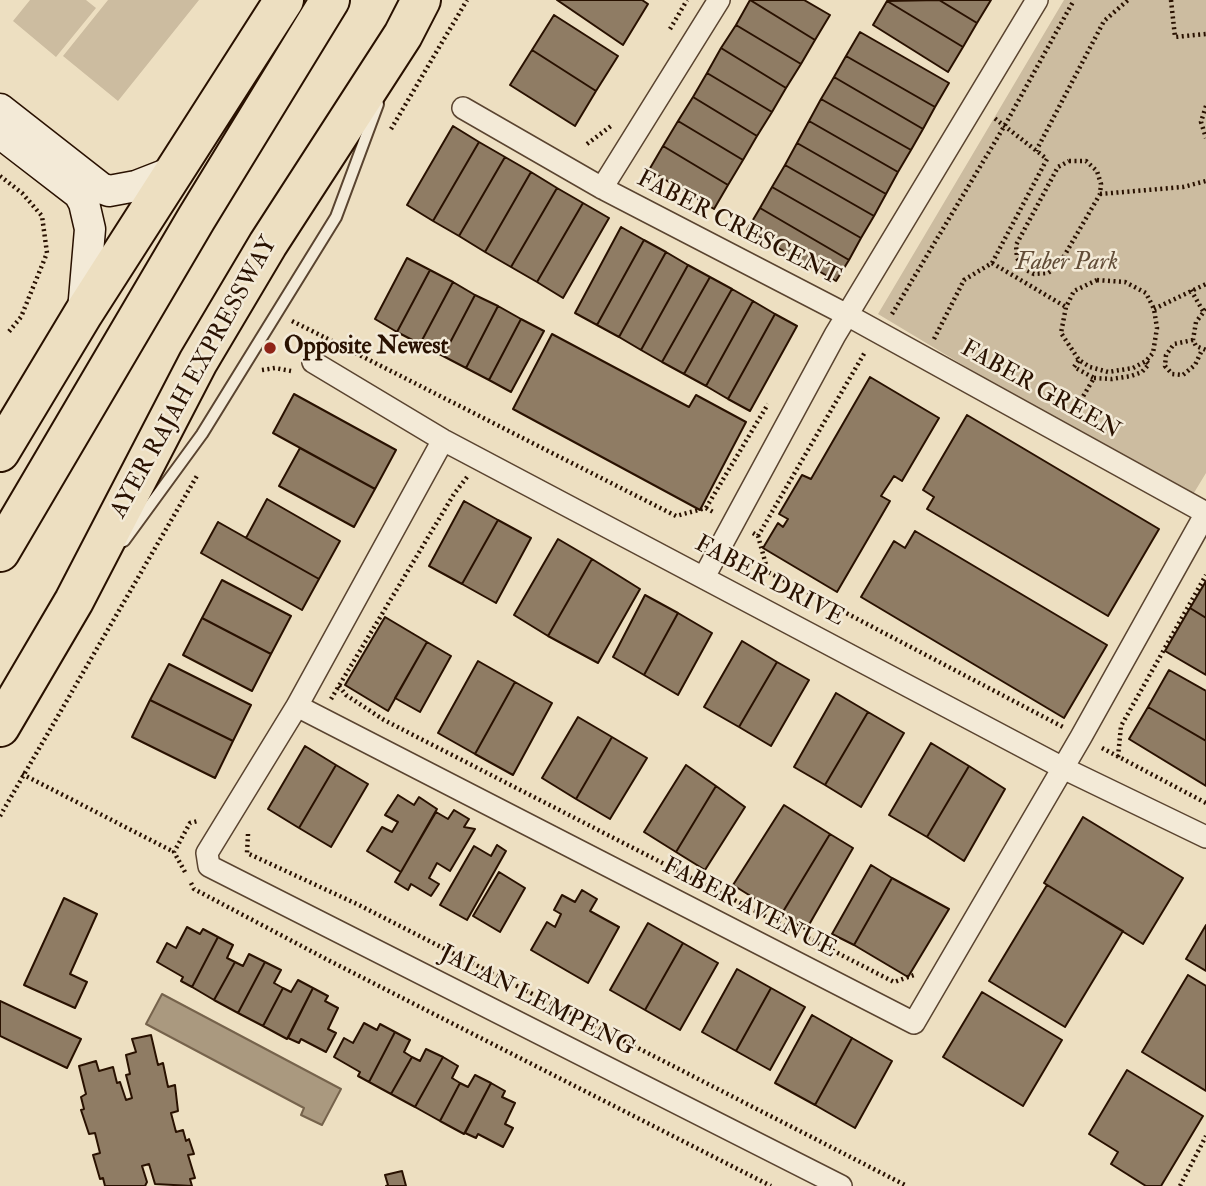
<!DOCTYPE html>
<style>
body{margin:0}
canvas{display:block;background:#eddfc1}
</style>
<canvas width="1206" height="1186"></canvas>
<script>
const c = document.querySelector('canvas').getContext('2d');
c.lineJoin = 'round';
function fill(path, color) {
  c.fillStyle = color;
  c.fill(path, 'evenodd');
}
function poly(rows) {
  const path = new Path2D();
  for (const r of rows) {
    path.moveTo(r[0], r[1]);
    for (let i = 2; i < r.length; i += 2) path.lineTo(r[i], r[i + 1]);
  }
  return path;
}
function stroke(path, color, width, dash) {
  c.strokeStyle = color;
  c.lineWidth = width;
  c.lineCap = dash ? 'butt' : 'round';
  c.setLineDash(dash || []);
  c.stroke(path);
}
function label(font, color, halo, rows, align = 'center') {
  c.font = font + ' "IM FELL Double Pica",serif';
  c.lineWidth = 5;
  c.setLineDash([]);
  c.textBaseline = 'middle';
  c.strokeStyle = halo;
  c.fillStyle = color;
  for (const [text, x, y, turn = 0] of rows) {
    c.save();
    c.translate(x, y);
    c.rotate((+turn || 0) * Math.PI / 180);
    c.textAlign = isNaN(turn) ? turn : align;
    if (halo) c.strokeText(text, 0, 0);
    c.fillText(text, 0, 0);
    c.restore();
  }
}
fill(poly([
 [30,0,86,0,96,8,56,57,13,21],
 [108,0,199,0,118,101,63,56],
 [1064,0,1206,0,1206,473,1189,501,878,314]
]), '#ccbca0');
const water = poly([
 [162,994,341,1089,322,1125,301,1115,304,1108,146,1024,162,994]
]);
fill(water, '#aa997f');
stroke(water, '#76634c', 2);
const building = poly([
 [557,0,642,0,648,4,623,45,557,0],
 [750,0,815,40,801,64,736,25,750,0],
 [750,0,804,0,830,15,815,40,750,0],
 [939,0,977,23,963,47,887,1,939,0],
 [939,0,991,0,977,23,939,0],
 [887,1,963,47,948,72,873,25,887,1],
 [554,15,618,56,596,91,532,50,554,15],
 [736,25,801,64,786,88,721,48,736,25],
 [860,32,949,83,935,107,846,56,860,32],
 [721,48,786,88,772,112,707,73,721,48],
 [532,50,596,91,575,126,510,85,532,50],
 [846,56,935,107,923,129,834,77,846,56],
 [707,73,772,112,757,136,693,97,707,73],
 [834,77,923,129,911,150,821,99,834,77],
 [693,97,757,136,743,160,678,121,693,97],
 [821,99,911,150,898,172,809,121,821,99],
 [678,121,743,160,728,185,663,146,678,121],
 [809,121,898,172,886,194,797,143,809,121],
 [453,126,479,142,433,221,407,205,453,126],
 [479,142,505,157,459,236,433,221,479,142],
 [797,143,886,194,874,216,785,165,797,143],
 [663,146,728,185,714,209,649,170,663,146],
 [505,157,531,172,485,252,459,236,505,157],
 [785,165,874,216,861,238,772,187,785,165],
 [531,172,557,188,511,267,485,252,531,172],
 [772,187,861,238,849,260,760,208,772,187],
 [557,188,583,203,537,282,511,267,557,188],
 [583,203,609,218,563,298,537,282,583,203],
 [760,208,849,260,836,281,747,230,760,208],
 [621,227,644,240,597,325,575,313,621,227],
 [644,240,666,252,619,337,597,325,644,240],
 [666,252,688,265,641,350,619,337,666,252],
 [407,258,430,270,397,332,375,319,407,258],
 [688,265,710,277,662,362,641,350,688,265],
 [430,270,453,282,420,344,397,332,430,270],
 [710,277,732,289,684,374,662,362,710,277],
 [453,282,475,295,443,356,420,344,453,282],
 [732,289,753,301,706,386,684,374,732,289],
 [475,295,498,306,466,368,443,356,475,295],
 [753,301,775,314,728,399,706,386,753,301],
 [498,306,521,319,489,380,466,368,498,306],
 [775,314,797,326,750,411,728,399,775,314],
 [521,319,544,331,511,392,489,380,521,319],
 [552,334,689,407,696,395,746,422,700,510,513,409,552,334],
 [870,377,939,418,902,481,894,476,881,496,890,501,837,592,763,548,778,523,783,527,788,519,779,514,802,475,811,479,870,377],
 [294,394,396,450,375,489,273,433,294,394],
 [967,415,1159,529,1108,616,927,509,934,497,923,490,967,415],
 [300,448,375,489,354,527,279,486,300,448],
 [267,499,340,541,319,579,246,538,267,499],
 [464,501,498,520,462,584,429,566,464,501],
 [498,520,531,538,496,603,462,584,498,520],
 [218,522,319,579,302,610,201,553,218,522],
 [915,531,1107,645,1064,718,861,597,894,541,905,548,915,531],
 [558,539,592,559,548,636,514,615,558,539],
 [592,559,640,589,598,663,548,636,592,559],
 [222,580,291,616,271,654,202,618,222,580],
 [1206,581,1206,618,1190,608,1206,581],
 [645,595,678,613,644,675,613,657,645,595],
 [1190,608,1206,618,1206,675,1165,651,1190,608],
 [678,613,712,633,678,695,644,675,678,613],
 [385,617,427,642,388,711,345,685,385,617],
 [202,618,271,654,252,691,183,655,202,618],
 [742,641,777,662,739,727,704,707,742,641],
 [427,642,451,656,420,712,395,698,427,642],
 [478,661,515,682,475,754,438,733,478,661],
 [777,662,809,680,771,746,739,727,777,662],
 [169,664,251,705,233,741,150,700,169,664],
 [1169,670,1206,691,1206,741,1148,707,1169,670],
 [515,682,552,703,513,775,475,754,515,682],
 [836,693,868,712,825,785,794,767,836,693],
 [150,700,233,741,215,778,132,737,150,700],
 [1148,707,1206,741,1206,786,1129,739,1148,707],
 [868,712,904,733,861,807,825,785,868,712],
 [578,717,612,737,576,799,542,778,578,717],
 [612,737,647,758,610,819,576,799,612,737],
 [931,743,969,766,927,837,889,815,931,743],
 [305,746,336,765,299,828,268,809,305,746],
 [336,765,368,784,331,847,299,828,336,765],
 [686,765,716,786,676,852,644,832,686,765],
 [969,766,1005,789,964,861,927,837,969,766],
 [716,786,745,807,705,870,676,852,716,786],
 [398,795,414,805,419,797,437,809,401,872,367,851,382,827,392,832,398,822,385,815,398,795],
 [784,805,830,834,781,915,733,885,784,805],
 [454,810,469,819,464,827,475,829,450,871,437,863,429,878,439,884,431,896,411,884,408,890,395,882,436,812,448,819,454,810],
 [1083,817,1183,878,1143,944,1044,883,1083,817],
 [830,834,853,848,806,930,781,915,830,834],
 [497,845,506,851,467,920,440,905,474,846,491,856,497,845],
 [871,865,892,878,854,945,832,934,871,865],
 [499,872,525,888,500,932,473,916,499,872],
 [892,878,949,909,908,977,854,945,892,878],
 [1047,885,1123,931,1065,1027,989,981,1047,885],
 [582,890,597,899,590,911,619,927,588,983,531,950,547,922,555,927,561,914,554,910,562,895,575,902,582,890],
 [64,898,97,914,70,974,87,982,75,1008,24,985,64,898],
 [648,923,683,943,645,1010,610,990,648,923],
 [1206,925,1206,971,1186,959,1206,925],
 [187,927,200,934,203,929,218,937,192,987,181,981,183,977,157,962,167,943,176,948,187,927],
 [218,937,233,945,227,958,235,962,214,1000,192,987,218,937],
 [683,943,718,963,680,1030,645,1010,683,943],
 [249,954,265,962,238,1013,214,1000,235,962,243,966,249,954],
 [265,962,281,970,274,983,283,988,263,1026,238,1013,265,962],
 [737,969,771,988,736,1051,702,1032,737,969],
 [1188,975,1206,986,1206,1091,1142,1052,1188,975],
 [298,980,313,988,287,1039,263,1026,283,988,291,992,298,980],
 [313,988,328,996,325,1001,338,1008,328,1029,336,1033,326,1052,301,1039,299,1043,288,1038,313,988],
 [771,988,805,1007,770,1070,736,1051,771,988],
 [982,992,1062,1040,1023,1106,943,1057,982,992],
 [0,1001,81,1039,67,1068,0,1036,0,1001],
 [812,1015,852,1038,815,1105,775,1083,812,1015],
 [364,1023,377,1030,380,1024,395,1032,369,1082,358,1076,360,1072,334,1057,344,1038,353,1043,364,1023],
 [395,1032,410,1040,404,1052,412,1057,391,1094,369,1082,395,1032],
 [151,1035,158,1065,163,1063,168,1087,175,1085,178,1111,171,1113,176,1132,183,1130,186,1141,189,1139,194,1154,188,1155,195,1178,190,1179,192,1186,155,1184,149,1164,142,1166,147,1182,145,1186,105,1186,103,1178,100,1179,93,1155,100,1153,95,1133,89,1134,81,1110,84,1109,81,1097,86,1094,79,1066,96,1061,99,1071,113,1067,117,1083,120,1082,126,1100,132,1098,126,1075,130,1074,126,1055,136,1052,132,1039,151,1035],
 [852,1038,892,1061,855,1128,815,1105,852,1038],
 [426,1049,443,1057,415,1107,391,1094,412,1057,420,1061,426,1049],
 [443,1057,458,1066,452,1078,460,1083,440,1121,415,1107,443,1057],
 [1127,1070,1203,1116,1161,1186,1146,1186,1111,1164,1118,1152,1089,1134,1127,1070],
 [475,1075,491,1083,464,1134,440,1121,460,1083,468,1087,475,1075],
 [491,1083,505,1091,502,1097,515,1103,505,1124,513,1128,503,1147,478,1134,476,1138,465,1133,491,1083],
 [402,1171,406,1186,386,1186,388,1185,385,1175,402,1171]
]);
fill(building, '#8f7c64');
stroke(building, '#291100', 2);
const lane = poly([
 [124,541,202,434,336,217,378,104]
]);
const street = poly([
 [463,108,602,188,849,316,1206,513],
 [602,188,719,0],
 [313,362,443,440,1063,768,1206,837],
 [443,440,297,706,207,853,209,866,841,1186],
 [704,577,835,335,1037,0],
 [297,706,914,1023,1081,737,1206,513]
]);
const secondary = poly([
 [0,109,101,188,109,191,136,186,177,170],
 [0,133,79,194,84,203,90,229,83,311]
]);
const highway = poly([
 [0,452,83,314,284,0],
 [0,552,196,219,330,0],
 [0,727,74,601,198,362,268,244,403,35,421,0]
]);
stroke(lane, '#5a4430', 14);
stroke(street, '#5a4430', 24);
stroke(secondary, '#291100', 33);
stroke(highway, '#291100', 42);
stroke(poly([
 [1171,0,1175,37,1206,34],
 [670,29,687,0],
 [1206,106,1201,122,1206,138],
 [391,129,467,0],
 [587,144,611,126],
 [1036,151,1104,21,1128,0],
 [1069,161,1086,161,1097,171,1101,184,1100,194,1059,265,1048,273,1034,274,1024,269,1017,258,1016,245,1058,167,1069,161],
 [0,176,22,193,42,216,47,253,21,317,7,334],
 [1100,194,1183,187,1206,181],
 [992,263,1066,307],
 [1097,280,1125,282,1146,293,1154,309,1157,328,1153,353,1146,361,1133,368,1108,372,1090,367,1079,360,1061,333,1066,307,1074,291,1097,280],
 [1191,290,1203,311],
 [1154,309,1206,284],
 [1206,309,1196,322,1193,340,1196,346,1206,350],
 [892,314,1005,125,1074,0],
 [292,321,326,338],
 [934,339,964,280,992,263,1047,159,993,117],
 [1193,340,1174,344,1166,355,1165,366,1172,374,1183,375,1195,365,1202,350],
 [324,343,326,338,676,516,706,508,715,513],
 [262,370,275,368,291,371],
 [1094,378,1112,379,1131,376,1142,372,1149,364,1146,361],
 [1072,415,1094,378,1074,367,1079,360],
 [706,508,768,404],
 [753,533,758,536,768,572,1063,727],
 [758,536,865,352],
 [339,686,346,695,384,720,894,982,914,975],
 [331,699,454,494,467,477],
 [1102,748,1206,803],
 [1118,757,1121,726,1206,575],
 [22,774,174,852],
 [0,816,198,474],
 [248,834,247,853,359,905,907,1186],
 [185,872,174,852,190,823,198,821],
 [191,883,194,889,326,959,771,1186],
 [1180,1186,1206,1136]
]), '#291100', 4.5, [2, 3.5]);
stroke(lane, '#f3ead7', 10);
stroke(street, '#f3ead7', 21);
stroke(secondary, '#f3ead7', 30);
stroke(highway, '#eddfc1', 38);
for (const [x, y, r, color] of [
 [270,348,7,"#8f2418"]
]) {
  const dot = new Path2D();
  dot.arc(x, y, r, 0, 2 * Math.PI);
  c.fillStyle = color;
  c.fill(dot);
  stroke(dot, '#f3ead7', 2.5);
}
label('24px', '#291100', '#f3ead7', [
 ["FABER CRESCENT",738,229,27],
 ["AYER RAJAH EXPRESSWAY",195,378,-61],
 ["FABER GREEN",1040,391,29],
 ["FABER DRIVE",769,582,28],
 ["FABER AVENUE",749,909,27],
 ["JALAN LEMPENG",537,1002,27]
]);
label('italic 24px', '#624d38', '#f3ead7', [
 ["Faber Park",1067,264]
]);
label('bold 24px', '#291100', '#f3ead7', [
 ["Opposite Newest",284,348]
], 'left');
</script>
